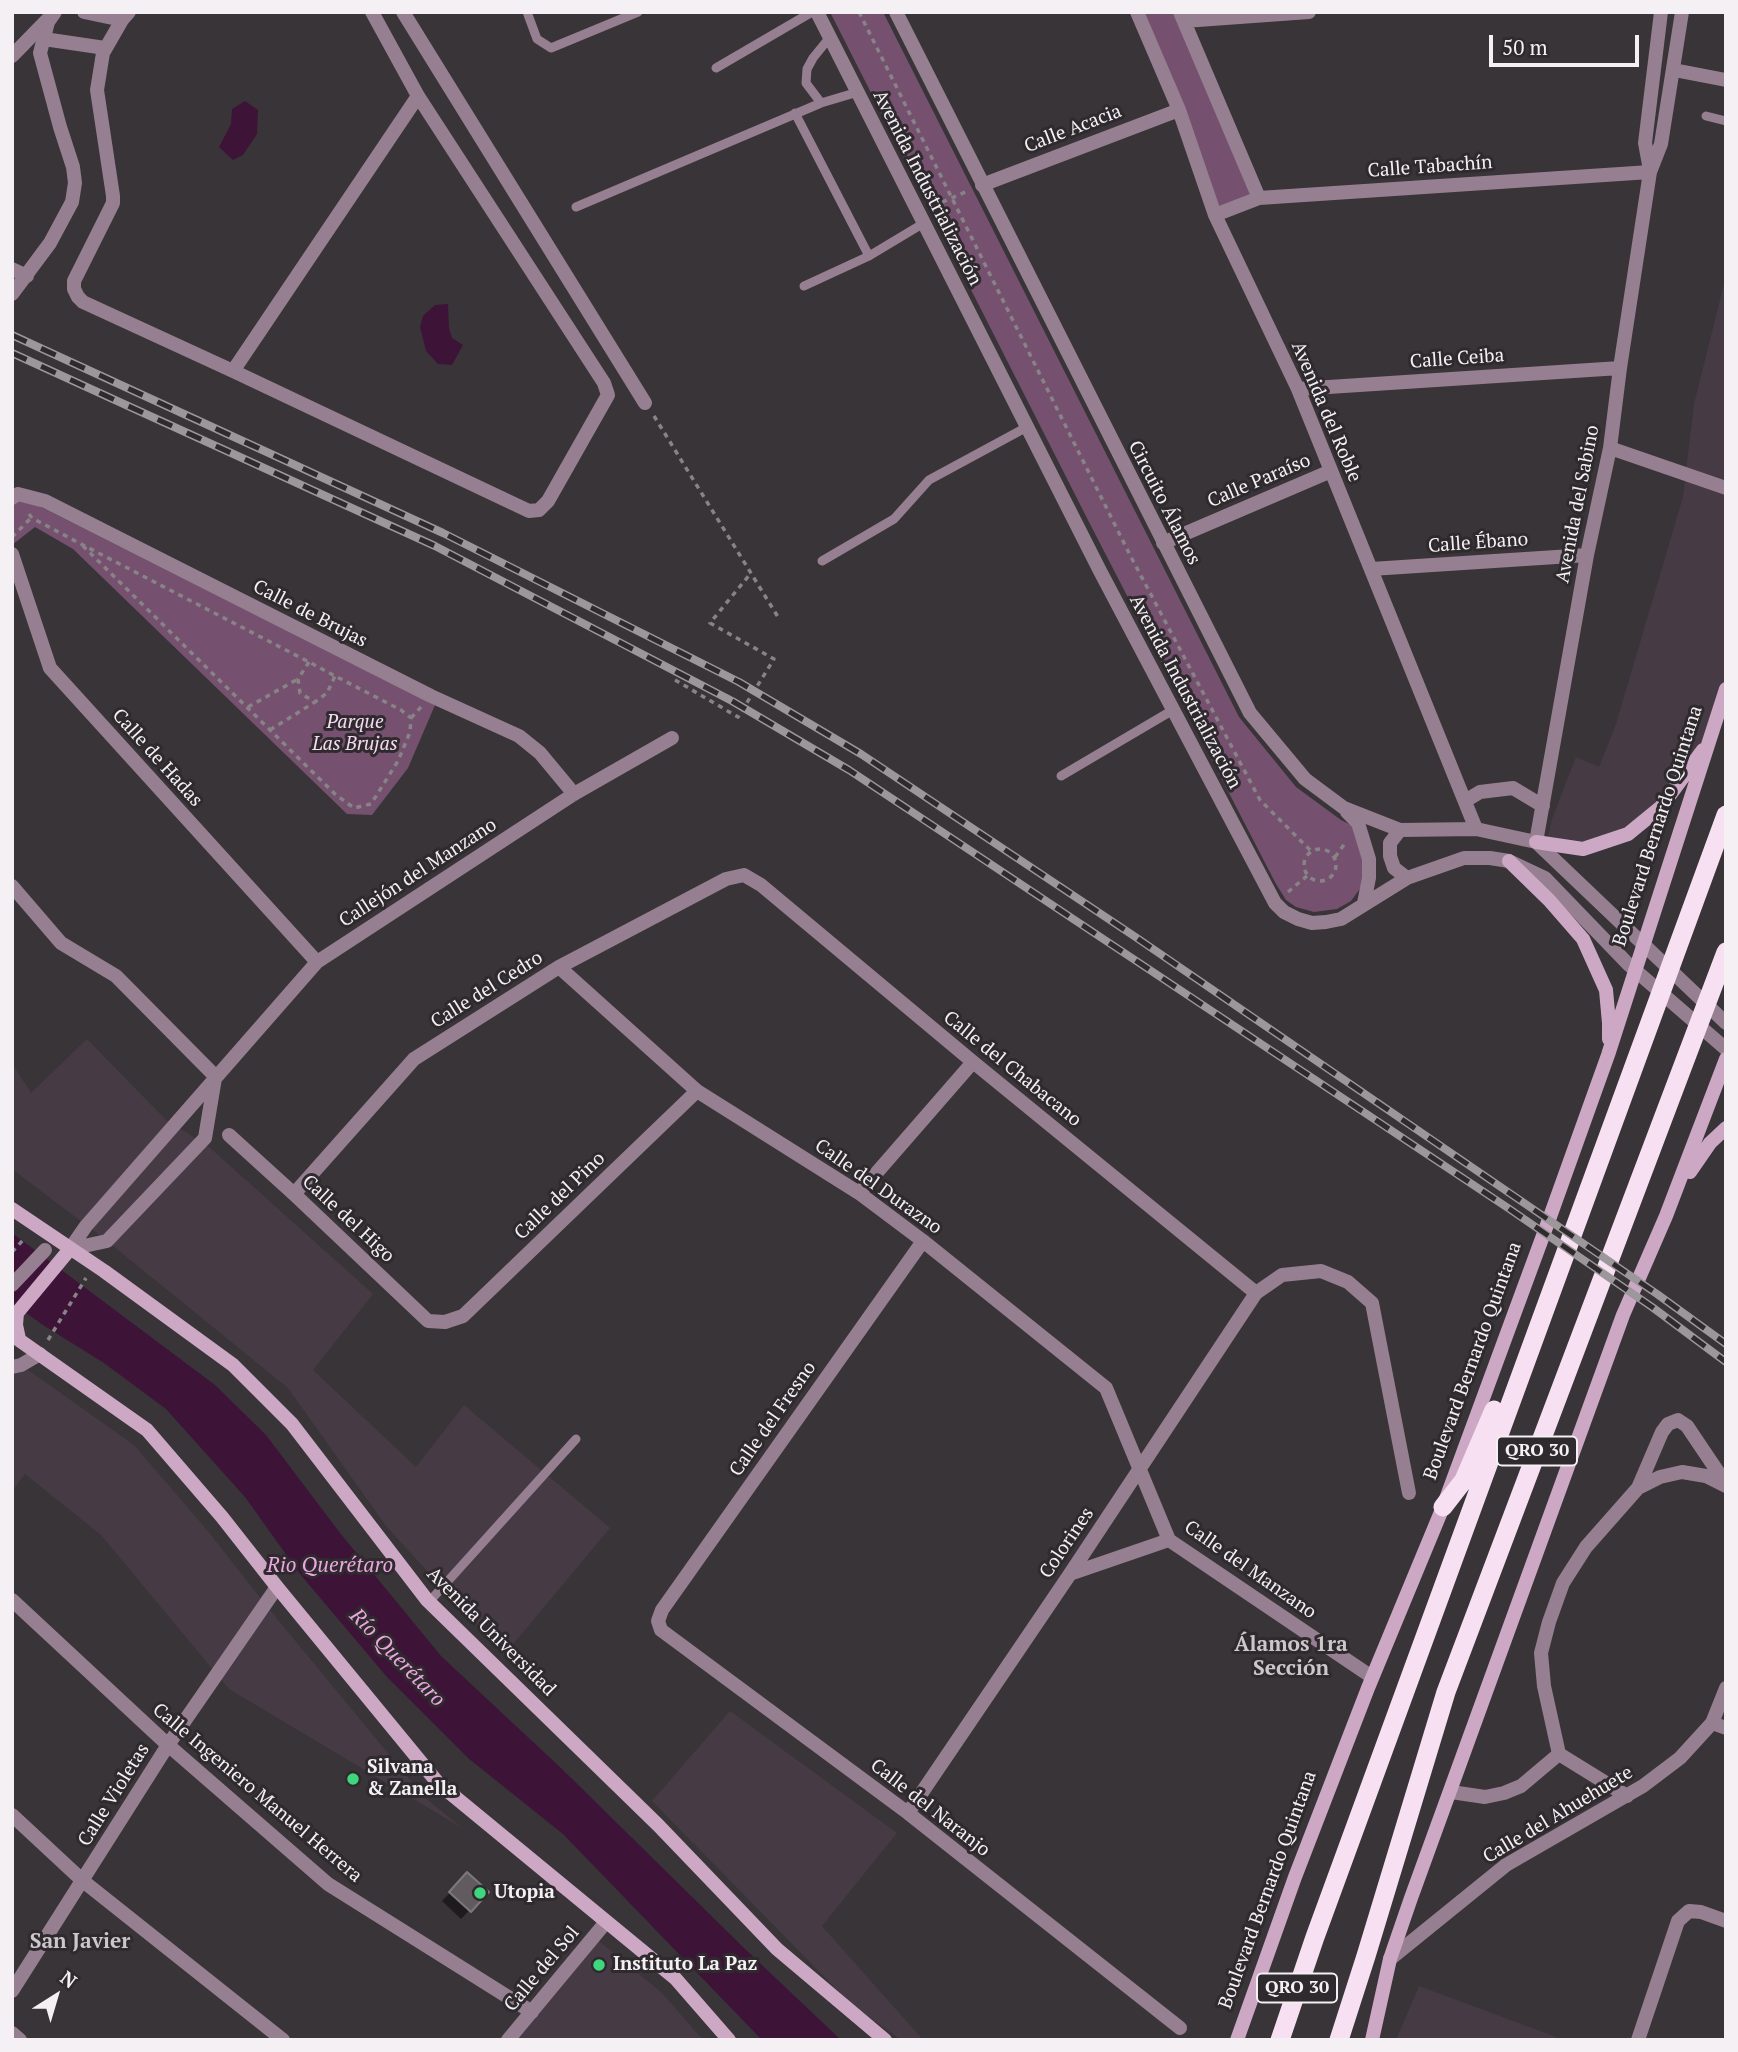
<!DOCTYPE html>
<meta charset="utf-8">
<style>
body{margin:0}
#map{position:relative;width:1738px;height:2052px;overflow:hidden;background:#393438;font-family:"PT Serif",serif}
canvas{display:block}
.frame{position:absolute;inset:0;border:14px solid #f4f0f3;pointer-events:none}
.north{position:absolute;left:21px;top:1961px;width:70px;height:70px;-webkit-text-stroke:5px #2f2a2e;paint-order:stroke;rotate:37deg;font-size:19px;font-weight:700;line-height:28px;text-align:center;color:#f4f0f3}
.north::after{content:'';display:block;margin:auto;width:24px;height:32px;background:#f4f0f3;clip-path:polygon(50% 0,100% 100%,50% 72%,0 100%)}
.scale{position:absolute;left:1489px;top:35px;width:150px;height:32px;box-sizing:border-box;border:4px solid #f4f0f3;border-top:0;padding-left:9px;font-size:21px;line-height:24px;white-space:nowrap;color:#f4f0f3;-webkit-text-stroke:5px #2f2a2e;paint-order:stroke}
</style>
<div id="map">
<canvas width="1738" height="2052"></canvas>
<div class="frame"></div>
<div class="north">N</div>
<div class="scale">50 m</div>
</div>
<script>
const c = document.querySelector('canvas').getContext('2d');
c.lineJoin = 'round';
function fill(path, color) {
  c.fillStyle = color;
  c.fill(path, 'evenodd');
}
function poly(rows) {
  const path = new Path2D();
  for (const r of rows) {
    if (r.length === 3) {
      path.moveTo(r[0] + r[2], r[1]);
      path.arc(r[0], r[1], r[2], 0, 2 * Math.PI);
      continue;
    }
    path.moveTo(r[0], r[1]);
    for (let i = 2; i < r.length; i += 2) path.lineTo(r[i], r[i + 1]);
  }
  return path;
}
function stroke(path, color, width, dash) {
  c.strokeStyle = color;
  c.lineWidth = width;
  c.lineCap = dash ? 'butt' : 'round';
  c.setLineDash(dash || []);
  c.stroke(path);
}
function label(font, color, halo, rows, align = 'center') {
  c.font = font + ' "PT Serif",serif';
  c.lineWidth = 6;
  c.setLineDash([]);
  c.textBaseline = 'middle';
  c.strokeStyle = halo;
  c.fillStyle = color;
  for (const [text, x, y, turn = 0] of rows) {
    c.save();
    c.translate(x, y);
    c.rotate((+turn || 0) * Math.PI / 180);
    c.textAlign = isNaN(turn) ? turn : align;
    if (halo) c.strokeText(text, 0, 0);
    c.fillText(text, 0, 0);
    c.restore();
  }
}
fill(poly([
 [1726,276,1726,689,1710,741,1628,834,1583,849,1546,844,1552,819,1576,757,1599,767,1616,724,1683,497,1694,404],
 [87,1039,166,1120,208,1146,373,1294,313,1370,416,1467,464,1405,610,1528,504,1655,386,1526,288,1388,107,1241,12,1169,12,1063,31,1093],
 [21,1365,134,1445,207,1530,265,1604,424,1797,462,1828,229,1689,101,1535,25,1474,12,1491,12,1367],
 [730,1711,897,1833,822,1926,923,2040,901,2040,851,2004,652,1801],
 [594,1937,661,1992,703,2040,508,2040],
 [1419,1986,1556,2037,1555,2040,1396,2040]
]), '#463b44');
fill(poly([
 [830,12,883,12,1239,717,1296,787,1341,820,1355,827,1364,844,1362,886,1351,901,1337,909,1314,912,1296,907,1286,900,1276,884,1090,524],
 [1137,12,1180,12,1259,198,1215,215],
 [17,497,43,508,435,705,408,768,372,815,347,814,73,549,35,527,12,545,12,500]
]), '#75516f');
fill(poly([
 [245,101,258,110,257,134,243,155,233,160,219,147,231,124,232,109],
 [448,304,449,328,452,338,463,345,452,365,438,364,426,351,420,327,423,316,435,305],
 [12,1233,215,1385,266,1435,340,1533,441,1656,561,1768,744,1948,841,2040,762,2040,563,1834,468,1758,387,1677,300,1574,245,1497,166,1409,104,1363,43,1325,12,1303]
]), '#3d1338');
fill(poly([
 [467,1875,486,1893,461,1919,442,1901]
]), '#0007');
const building = poly([
 [467,1872,489,1892,471,1912,449,1892,467,1872]
]);
fill(building, '#615b60');
stroke(building, '#7e787d', 2);
stroke(poly([
 [859,12,1131,557,1260,800,1311,851],
 [933,206,968,191],
 [654,416,778,617],
 [29,514,32,518,81,544,309,662,335,676,401,710,411,718,410,732,398,761,371,804,354,808,335,794,81,544],
 [12,537,33,516],
 [309,662,298,679,300,693,315,702,327,693,335,676],
 [675,680,738,717,774,659,710,623,751,573],
 [248,707,298,679],
 [411,718,421,707],
 [270,730,315,702],
 [1320,865,16],
 [1335,857,1346,842],
 [1288,892,1308,875],
 [12,1252,25,1238],
 [48,1340,86,1278]
]), '#888387', 3.5, [5, 5]);
stroke(poly([
 [527,12,537,39,551,48,638,12],
 [830,37,813,58,807,69,806,83,821,103,858,92],
 [716,68,812,12],
 [795,113,869,256],
 [1706,116,1726,121],
 [576,207,821,103],
 [804,286,869,256,924,223],
 [822,561,894,519,929,480,1027,427],
 [1061,776,1173,710],
 [429,1602,576,1439]
]), '#967f91', 9);
stroke(poly([
 [84,12,122,20],
 [129,12,122,20,103,53,97,90,113,196,113,203,74,281,74,289,78,297,83,302,233,371,529,511,539,510,548,501,608,395,604,383,418,96,372,12],
 [403,12,645,403],
 [1137,12,1179,110,1215,215,1298,389,1476,829],
 [1180,12,1259,198],
 [1184,21,1309,12],
 [44,39,105,48],
 [12,56,53,14],
 [1674,70,1726,80],
 [1650,170,1645,143,1661,12],
 [982,185,1179,110],
 [1215,215,1259,198,1650,172],
 [12,269,27,276],
 [233,371,418,96],
 [1298,389,1620,368],
 [1610,448,1726,488],
 [12,498,18,494,45,501,431,696,519,736,540,753,574,794],
 [1163,543,1331,471],
 [12,554,50,668,317,962],
 [1371,569,1587,555],
 [1465,801,1480,792,1513,788,1543,806],
 [1536,842,1587,555,1610,448,1620,368,1650,172,1661,144,1682,12],
 [12,886,61,943,116,976,215,1076],
 [559,967,697,1091,859,1193,923,1241,1106,1388,1169,1540,1372,1677],
 [229,1135,294,1194,428,1321,445,1322,463,1316,697,1091],
 [859,1193,973,1062],
 [294,1194,414,1059,559,967,726,879,744,875,761,885,973,1062,1256,1293],
 [923,1241,662,1610,658,1621,661,1630,908,1813,1180,2028],
 [70,1249,86,1226,317,962,574,794,672,738],
 [70,1249,107,1241,205,1138,215,1078],
 [1638,1488,1660,1477,1682,1472,1706,1476,1726,1486],
 [1070,1574,1169,1540],
 [12,1600,168,1745,328,1884,532,2012],
 [1712,1723,1726,1728],
 [1451,1792,1485,1797,1504,1793,1521,1786,1559,1754],
 [1627,1796,1559,1754,1544,1686,1541,1653,1549,1622,1563,1583,1586,1547,1638,1488,1662,1432,1668,1424,1678,1420,1687,1426,1726,1484],
 [908,1813,1070,1574,1256,1293,1282,1275,1321,1271,1348,1282,1372,1303,1409,1493],
 [12,1815,83,1881,283,2040],
 [1390,1959,1506,1865,1643,1786,1680,1758,1712,1723,1726,1688],
 [12,1991,168,1745,277,1587],
 [12,2033,20,2040],
 [508,2040,606,1922],
 [1638,2040,1678,1921,1689,1911,1701,1912,1726,1921]
]), '#967f91', 14);
stroke(poly([
 [817,12,1100,571,1275,903,1284,912,1298,919,1312,923,1326,922,1341,919,1407,878,1464,858,1490,858,1509,861,1545,878,1628,964,1726,1049],
 [896,12,1250,713,1305,779,1344,808,1400,830,1476,829,1536,842,1726,1023],
 [12,294,50,243,72,202,75,183,73,167,60,127,40,53,48,22,55,12],
 [1347,812,1358,823,1369,859,1369,878,1364,903],
 [1400,830,1390,843,1390,856,1394,868,1407,878],
 [12,1285,45,1250],
 [12,1367,21,1365,40,1354]
]), '#967f91', 14);
stroke(poly([
 [1536,842,1583,849,1628,834,1661,807,1703,750],
 [1509,861,1549,900,1583,939,1606,990,1609,1023,1609,1039],
 [1690,1172,1710,1143,1726,1128],
 [12,1209,104,1271,233,1365,292,1424,427,1600,658,1825,777,1949,885,2040],
 [12,1335,147,1430,222,1517,277,1587,438,1783,675,1978,729,2040],
 [19,1339,16,1325,17,1313,70,1249],
 [1237,2040,1295,1877,1368,1688,1443,1507,1551,1214,1608,1055,1726,689],
 [1372,2040,1390,1959,1411,1898,1623,1315,1666,1216,1726,1059]
]), '#cca8c5', 14);
stroke(poly([
 [1443,1507,1464,1480,1494,1410],
 [1280,2040,1315,1937,1726,815],
 [1339,2040,1366,1956,1446,1692,1726,952]
]), '#f8e0f3', 19);
const rail = poly([
 [12,335,443,533,739,682,861,754,1134,936,1657,1294,1726,1344],
 [12,353,435,546,732,701,849,770,1508,1208,1652,1307,1726,1362]
]);
stroke(rail, '#9c979b', 8);
stroke(rail, '#2f2a2e', 5, [16]);
for (const [x, y, r, color] of [
 [353,1779,7,"#3fd77d"],
 [480,1893,7,"#3fd77d"],
 [599,1965,7,"#3fd77d"]
]) {
  const dot = new Path2D();
  dot.arc(x, y, r, 0, 2 * Math.PI);
  c.fillStyle = color;
  c.fill(dot);
  stroke(dot, '#2f2a2e', 2.5);
}
for (const [x, y, w] of [
 [1537,1451,80],
 [1297,1988,80]
]) {
  const box = new Path2D();
  box.roundRect(x - w / 2, y - 14.5, w, 29, 5);
  c.fillStyle = '#2f2a2e';
  c.fill(box);
  stroke(box, '#f4f0f3', 2);
}
label('bold 18px', '#f4f0f3', null, [
 ["QRO 30",1537,1451],
 ["QRO 30",1297,1988]
]);
label('19px', '#f4f0f3', '#2f2a2e', [
 ["Calle Acacia",1073,129,-21],
 ["Calle Tabachín",1430,167,-4],
 ["Avenida Industrialización",927,188,63],
 ["Calle Ceiba",1457,359,-4],
 ["Avenida del Roble",1326,412,67],
 ["Calle Paraíso",1259,481,-23],
 ["Circuito Álamos",1164,503,63],
 ["Avenida del Sabino",1578,504,-79],
 ["Calle Ébano",1478,543,-4],
 ["Calle de Brujas",310,614,27],
 ["Avenida Industrialización",1185,692,62],
 ["Calle de Hadas",157,758,48],
 ["Boulevard Bernardo Quintana",1658,826,-72],
 ["Callejón del Manzano",418,873,-33],
 ["Calle del Cedro",487,990,-32],
 ["Calle del Chabacano",1012,1069,39],
 ["Calle del Durazno",878,1187,35],
 ["Calle del Pino",560,1196,-44],
 ["Calle del Higo",348,1219,43],
 ["Boulevard Bernardo Quintana",1473,1361,-70],
 ["Calle del Fresno",773,1419,-55],
 ["Colorines",1067,1543,-56],
 ["Calle del Manzano",1250,1570,35],
 ["Avenida Universidad",491,1632,45],
 ["Calle Ingeniero Manuel Herrera",257,1793,40],
 ["Calle Violetas",114,1795,-58],
 ["Calle del Naranjo",930,1808,38],
 ["Calle del Ahuehuete",1558,1815,-31],
 ["Boulevard Bernardo Quintana",1268,1890,-70],
 ["Calle del Sol",542,1969,-50]
]);
label('italic 19px', '#f7daf2', '#2f2a2e', [
 ["Parque",355,723],
 ["Las Brujas",355,745]
]);
label('bold 19px', '#f4f0f3', '#2f2a2e', [
 ["Silvana",367,1768],
 ["& Zanella",367,1790],
 ["Utopia",494,1893],
 ["Instituto La Paz",613,1965]
], 'left');
label('italic 21px', '#eda5e1', '#2f2a2e', [
 ["Rio Querétaro",330,1566],
 ["Río Querétaro",397,1658,46]
]);
label('bold 21px', '#cdc6cb', '#2f2a2e', [
 ["Álamos 1ra",1291,1645],
 ["Sección",1291,1669],
 ["San Javier",80,1942]
]);
</script>
